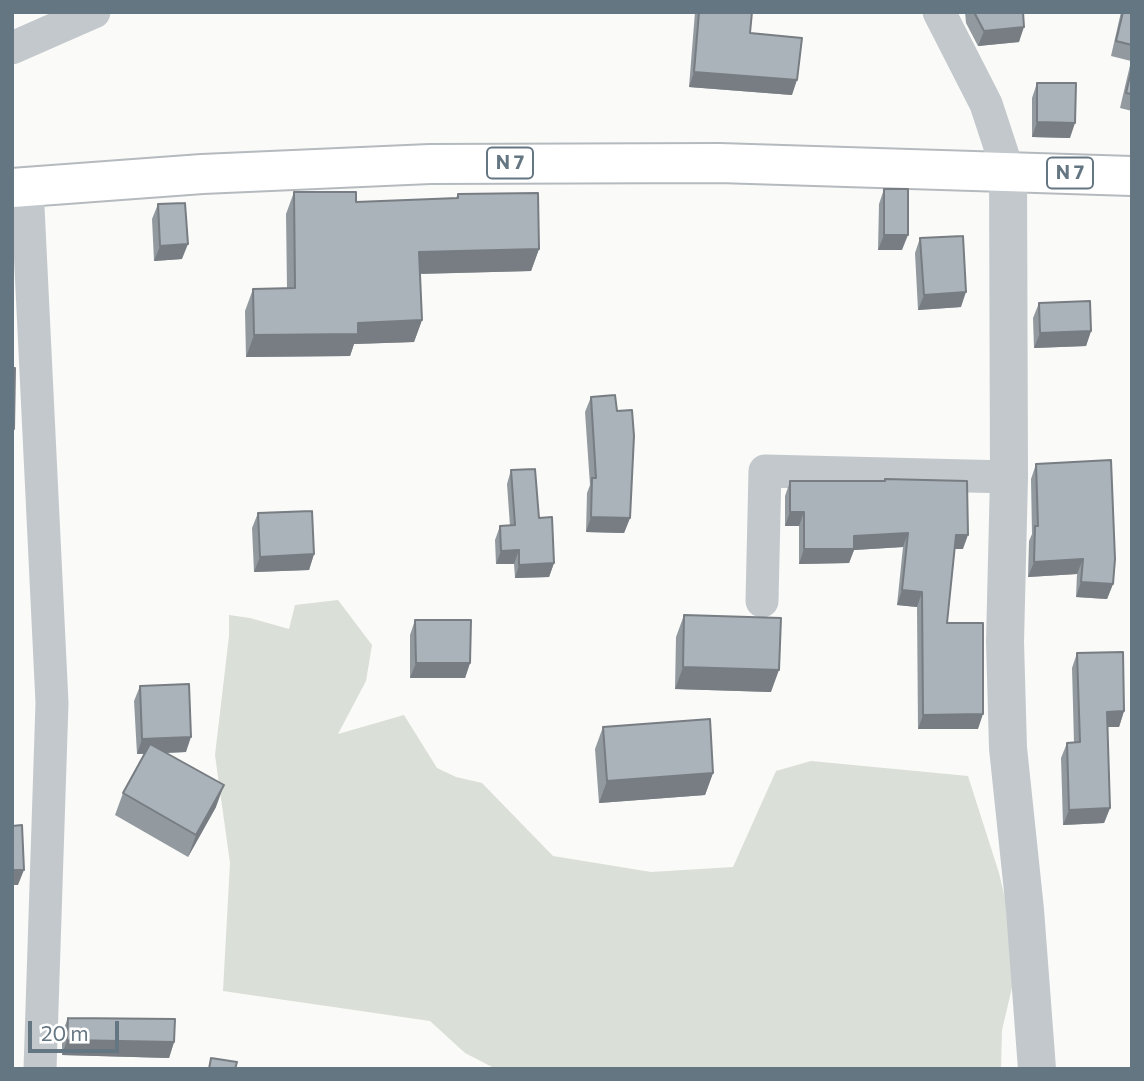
<!DOCTYPE html>
<style>
body{margin:0}
#map{position:relative;width:1144px;height:1081px;overflow:hidden;background:#fafaf8;font-family:Commissioner,sans-serif}
canvas{display:block}
.frame{position:absolute;inset:0;border:14px solid #657683;pointer-events:none}
.scale{position:absolute;left:28px;top:1021px;width:91px;height:32px;box-sizing:border-box;border:4px solid #657683;border-top:0;padding-left:9px;font-size:21px;line-height:24px;white-space:nowrap;color:#657683;-webkit-text-stroke:5px #fff;paint-order:stroke}
</style>
<div id="map">
<canvas width="1144" height="1081"></canvas>
<div class="frame"></div>
<div class="scale">20 m</div>
</div>
<script>
const c = document.querySelector('canvas').getContext('2d');
c.lineJoin = 'round';
function fill(path, color) {
  c.fillStyle = color;
  c.fill(path, 'evenodd');
}
function poly(rows) {
  const path = new Path2D();
  for (const r of rows) {
    path.moveTo(r[0], r[1]);
    for (let i = 2; i < r.length; i += 2) path.lineTo(r[i], r[i + 1]);
  }
  return path;
}
function stroke(path, color, width, dash) {
  c.strokeStyle = color;
  c.lineWidth = width;
  c.lineCap = dash ? 'butt' : 'round';
  c.setLineDash(dash || []);
  c.stroke(path);
}
function label(font, color, halo, rows, align = 'center') {
  c.font = font + ' Commissioner,sans-serif';
  c.lineWidth = 7;
  c.setLineDash([]);
  c.textBaseline = 'middle';
  c.strokeStyle = halo;
  c.fillStyle = color;
  for (const [text, x, y, turn = 0] of rows) {
    c.save();
    c.translate(x, y);
    c.rotate((+turn || 0) * Math.PI / 180);
    c.textAlign = isNaN(turn) ? turn : align;
    if (halo) c.strokeText(text, 0, 0);
    c.fillText(text, 0, 0);
    c.restore();
  }
}
fill(poly([
 [338,600,372,645,366,681,338,734,404,715,437,768,456,777,482,783,553,856,651,872,733,867,776,771,811,761,968,776,999,873,1019,958,1002,1030,1001,1069,496,1069,465,1053,430,1021,223,991,230,863,215,755,229,636,229,615,250,618,289,629,295,605]
]), '#dadfd7');
const primary = poly([
 [12,188,202,174,430,164,719,163,1132,176]
]);
stroke(primary, '#b5babe', 42);
stroke(poly([
 [939,12,986,104,1008,171],
 [12,48,94,12],
 [27,186,52,703,40,1069],
 [762,601,765,471,1009,477]
]), '#c3c8cc', 33);
stroke(poly([
 [1008,171,1009,477,1005,642,1008,748,1025,910,1037,1069]
]), '#c3c8cc', 38);
stroke(primary, '#fff', 38);
fill(poly([
 [695,12,752,12,750,33,792,95,689,87],
 [965,12,1023,12,1019,42,978,46,966,23],
 [1121,12,1132,12,1132,111,1120,108,1131,61,1111,56],
 [1037,83,1070,138,1032,137,1032,98],
 [884,189,902,250,878,250,879,204],
 [294,192,356,202,456,198,458,194,539,249,531,271,420,274,422,320,414,342,354,344,350,356,246,357,245,311,253,289,287,288,286,214],
 [158,204,182,259,154,261,152,219],
 [920,238,961,307,918,310,915,253],
 [1039,303,1091,331,1086,346,1034,348,1033,318],
 [591,397,617,411,630,518,624,533,586,532,587,493,590,485,585,412],
 [1036,464,1113,584,1107,599,1076,597,1077,574,1028,577,1029,541,1032,534,1031,479],
 [511,470,539,518,554,563,549,577,515,578,514,564,496,564,495,540,500,526,510,526,507,484],
 [885,479,963,549,955,549,947,623,978,729,918,729,917,607,897,605,903,547,854,550,849,563,799,564,799,526,785,526,785,496,790,481,885,481],
 [258,513,314,554,309,570,254,572,252,528],
 [684,615,771,692,675,689,676,637],
 [415,620,470,663,465,678,410,678,410,635],
 [1077,653,1124,711,1119,727,1107,727,1110,808,1104,823,1063,825,1061,758,1067,743,1074,743,1072,668],
 [140,686,186,752,166,753,216,807,188,857,115,815,123,793,145,754,137,754,134,701],
 [603,727,713,773,705,795,599,803,595,749],
 [68,1018,174,1042,169,1058,62,1055,62,1033]
]), '#929a9f');
fill(poly([
 [1024,27,1019,42,978,46,984,31],
 [694,72,797,80,792,95,689,87],
 [1037,122,1075,123,1070,138,1032,137],
 [884,235,908,235,902,250,878,250],
 [188,244,182,259,154,261,160,246],
 [539,249,531,271,411,274,419,252],
 [966,292,961,307,918,310,924,295],
 [422,320,414,342,354,344,350,356,246,357,254,335,358,323],
 [1091,331,1086,346,1034,348,1040,333],
 [790,512,804,512,799,526,785,526],
 [591,517,630,518,624,533,586,532],
 [908,533,903,547,854,550,849,563,799,564,804,549,854,536],
 [956,535,968,535,963,549,951,549],
 [519,550,514,564,496,564,501,551],
 [314,554,309,570,254,572,260,557],
 [1083,559,1077,574,1028,577,1034,562],
 [554,563,549,577,515,578,519,565],
 [1081,582,1113,584,1107,599,1076,597],
 [902,590,922,592,917,607,897,605],
 [416,663,470,663,465,678,410,678],
 [683,667,779,670,771,692,675,689],
 [1124,711,1119,727,1101,727,1107,712],
 [983,714,978,729,918,729,923,715],
 [191,737,186,752,137,754,142,739],
 [713,773,705,795,599,803,607,781],
 [224,785,216,807,188,857,196,835],
 [1110,808,1104,823,1063,825,1069,810],
 [12,870,24,870,18,885,12,885],
 [67,1040,174,1042,169,1058,62,1055]
]), '#777d82');
const building = poly([
 [699,12,752,12,750,33,802,38,797,80,694,72,699,12],
 [974,12,1023,12,1024,27,984,31,974,12],
 [1123,12,1132,12,1132,45,1116,41,1123,12],
 [1132,67,1132,94,1126,93,1132,67],
 [1037,83,1076,83,1075,123,1037,122,1037,83],
 [884,189,908,189,908,235,884,235,884,189],
 [294,192,356,192,356,202,458,198,458,194,538,193,539,249,419,252,422,320,358,323,358,334,254,335,253,289,295,288,294,192],
 [185,203,188,244,160,246,158,204,185,203],
 [963,236,966,292,924,295,920,238,963,236],
 [1090,301,1091,331,1040,333,1039,303,1090,301],
 [12,368,15,368,14,429,12,429,12,368],
 [615,395,617,411,632,410,634,436,630,518,591,517,592,478,596,478,591,397,615,395],
 [1111,460,1115,559,1113,584,1081,582,1083,559,1034,562,1035,526,1038,526,1036,464,1111,460],
 [535,469,539,518,552,517,554,563,519,565,519,550,501,551,500,526,515,525,511,470,535,469],
 [885,479,967,481,968,535,956,535,947,623,983,623,983,714,923,715,922,592,902,590,908,533,854,536,854,549,804,549,804,512,790,512,790,481,885,481,885,479],
 [312,511,314,554,260,557,258,513,312,511],
 [684,615,781,618,779,670,683,667,684,615],
 [415,620,471,620,470,663,416,663,415,620],
 [1123,652,1124,711,1107,712,1110,808,1069,810,1067,743,1080,742,1077,653,1123,652],
 [189,684,191,737,142,739,140,686,189,684],
 [710,719,713,773,607,781,603,727,710,719],
 [150,744,224,785,196,835,123,793,150,744],
 [22,825,24,870,12,870,12,826,22,825],
 [68,1018,175,1019,174,1042,67,1040,68,1018],
 [211,1058,237,1062,235,1069,209,1069,211,1058]
]);
fill(building, '#aab3b9');
stroke(building, '#777d82', 2);
for (const [x, y, w] of [
 [510,163,46],
 [1070,173,46]
]) {
  const box = new Path2D();
  box.roundRect(x - w / 2, y - 15.5, w, 31, 5);
  c.fillStyle = '#fff';
  c.fill(box);
  stroke(box, '#657683', 2);
}
label('bold 19px', '#657683', null, [
 ["N 7",510,163],
 ["N 7",1070,173]
]);
</script>
